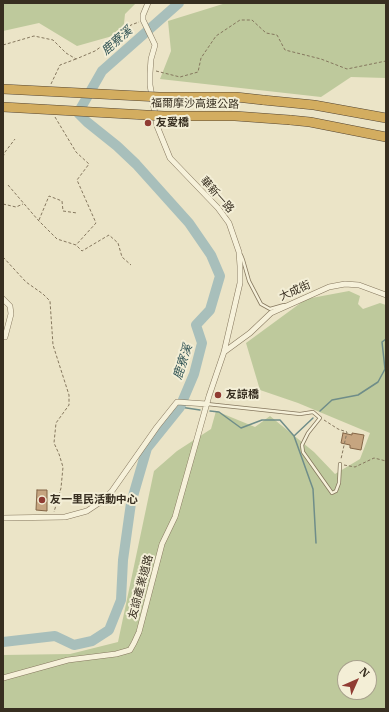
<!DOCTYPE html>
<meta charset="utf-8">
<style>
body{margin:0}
#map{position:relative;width:389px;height:712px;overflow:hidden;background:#ebe4c7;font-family:"IBM Plex Serif",serif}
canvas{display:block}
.frame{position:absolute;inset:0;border:4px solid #372e20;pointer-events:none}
.north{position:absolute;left:337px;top:660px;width:40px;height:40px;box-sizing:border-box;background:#f3eed6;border:1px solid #a8a18d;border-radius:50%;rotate:45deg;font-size:11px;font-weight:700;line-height:16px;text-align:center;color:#372e20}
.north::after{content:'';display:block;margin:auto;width:14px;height:18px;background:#903c33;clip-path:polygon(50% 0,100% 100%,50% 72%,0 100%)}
</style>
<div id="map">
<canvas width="389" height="712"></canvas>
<div class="frame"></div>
<div class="north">N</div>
</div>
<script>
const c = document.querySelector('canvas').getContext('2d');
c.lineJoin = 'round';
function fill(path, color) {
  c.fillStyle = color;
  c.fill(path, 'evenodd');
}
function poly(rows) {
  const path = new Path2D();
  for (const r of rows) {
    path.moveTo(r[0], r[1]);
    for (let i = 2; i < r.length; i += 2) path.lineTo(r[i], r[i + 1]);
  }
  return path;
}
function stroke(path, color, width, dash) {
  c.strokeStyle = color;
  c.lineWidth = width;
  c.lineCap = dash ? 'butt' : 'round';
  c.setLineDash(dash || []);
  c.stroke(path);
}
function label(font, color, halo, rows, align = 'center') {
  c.font = font + ' "IBM Plex Serif","Noto Sans TC",serif';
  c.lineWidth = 4;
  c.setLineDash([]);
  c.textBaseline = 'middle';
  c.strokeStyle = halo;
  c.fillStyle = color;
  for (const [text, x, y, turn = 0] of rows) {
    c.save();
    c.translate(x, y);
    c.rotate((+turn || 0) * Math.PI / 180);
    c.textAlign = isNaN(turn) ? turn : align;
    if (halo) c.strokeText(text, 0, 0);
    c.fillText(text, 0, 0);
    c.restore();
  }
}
fill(poly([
 [3,3,136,3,125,14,123,33,77,46,39,23,3,31],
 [226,3,386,3,386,78,351,77,321,97,160,79,171,51,168,21],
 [349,291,360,296,358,304,363,309,380,303,386,305,386,709,3,709,3,655,70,654,118,642,154,471,177,451,211,429,216,411,255,427,270,416,314,452,335,474,360,459,370,433,298,403,260,390,246,343,306,299],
 [345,668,369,668,369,692,345,692]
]), '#bec99c');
stroke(poly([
 [180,407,200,410],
 [210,411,219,412,241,428,262,420,280,420,294,436,313,418],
 [320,411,332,400,358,395,378,382,385,369,382,342,386,339],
 [294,436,313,489,316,543]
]), '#6f8d89', 1.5);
stroke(poly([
 [3,642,55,636,74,645,92,641,109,630,121,600,123,560,131,503,147,448,180,407,194,374,202,343,196,325,210,310,220,276,211,255,189,223,136,164,117,146,87,122,78,113,102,71,179,3]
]), '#a8bfbb', 10);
const building = poly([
 [343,433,352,435,352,433,364,435,361,450,350,448,350,445,341,443,343,433],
 [37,490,47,490,47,511,36,510,37,490]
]);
fill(building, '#c6a580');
stroke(building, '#836546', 1);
const lane = poly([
 [241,255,243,260,249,281,261,304,270,309,284,305],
 [207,404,300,414,313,412,320,418,308,433,302,445,303,452,332,493,336,491,339,483,340,464]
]);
const street = poly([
 [3,299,10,306,11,314,5,337,3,336],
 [224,352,250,333,271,313,329,287,345,284,359,285,386,295],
 [3,518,65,517,87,511,102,501,112,491,157,427,177,402,207,404],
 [3,678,68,660,116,654,130,650,134,643,139,632,162,544,175,517,209,396,224,352,240,283,240,266,239,252,229,223,218,208,170,158,157,126,150,85,150,73,151,59,155,45,143,20,143,15,148,3]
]);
const highway = poly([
 [263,100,314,105,386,118],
 [290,120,310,122,386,137]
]);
stroke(lane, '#85775e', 4);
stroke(street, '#85775e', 6);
stroke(highway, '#544532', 10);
stroke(poly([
 [3,45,34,36,53,40,66,53,76,59,95,51,131,25,139,22],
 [156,71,180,77,198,72,201,58,216,36,240,20,252,20,266,33,277,35,285,50,321,59,347,69,386,61],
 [51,84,60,65,76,59],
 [55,117,76,152,89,164,77,180,96,223,76,245],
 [3,157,5,152,15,139],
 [8,185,38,220,57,239,76,245,82,251,109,235,118,243,122,257,131,265],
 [3,204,16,207,23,204],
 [39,220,49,196,62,201,63,211,77,213],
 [3,257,26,282,43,294,50,301,53,345,69,395,69,405,56,423,54,443,59,454,63,467,61,488,54,512],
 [324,420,338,429,347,432,341,459],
 [344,465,355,467,374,458,386,461]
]), '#85775e', 1, [3, 2]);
stroke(lane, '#f6f1da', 2.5);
stroke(street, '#f6f1da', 5);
stroke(highway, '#d3ad60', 9);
const highwayBridge = poly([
 [3,89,159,97,236,97,263,100],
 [3,107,164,116,235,116,290,120]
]);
stroke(highwayBridge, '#544532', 10, []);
stroke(highwayBridge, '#d3ad60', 9);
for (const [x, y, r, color] of [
 [148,123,4,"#903c33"],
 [218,395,4,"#903c33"],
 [42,500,4,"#903c33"]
]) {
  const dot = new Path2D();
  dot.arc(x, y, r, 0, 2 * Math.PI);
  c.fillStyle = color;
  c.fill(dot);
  stroke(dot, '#f3eed6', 1.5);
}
label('11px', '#372e20', '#f3eed6', [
 ["福爾摩沙高速公路",195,104,1],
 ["華新一路",217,195,48],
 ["大成街",295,291,-24],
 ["友諒產業道路",141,587,-75]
]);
label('bold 11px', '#372e20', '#f3eed6', [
 ["友愛橋",156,123],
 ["友諒橋",226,395],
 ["友一里民活動中心",50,500]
], 'left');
label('italic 12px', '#315455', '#f3eed6', [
 ["鹿寮溪",117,41,-41],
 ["鹿寮溪",183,362,-72]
]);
</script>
